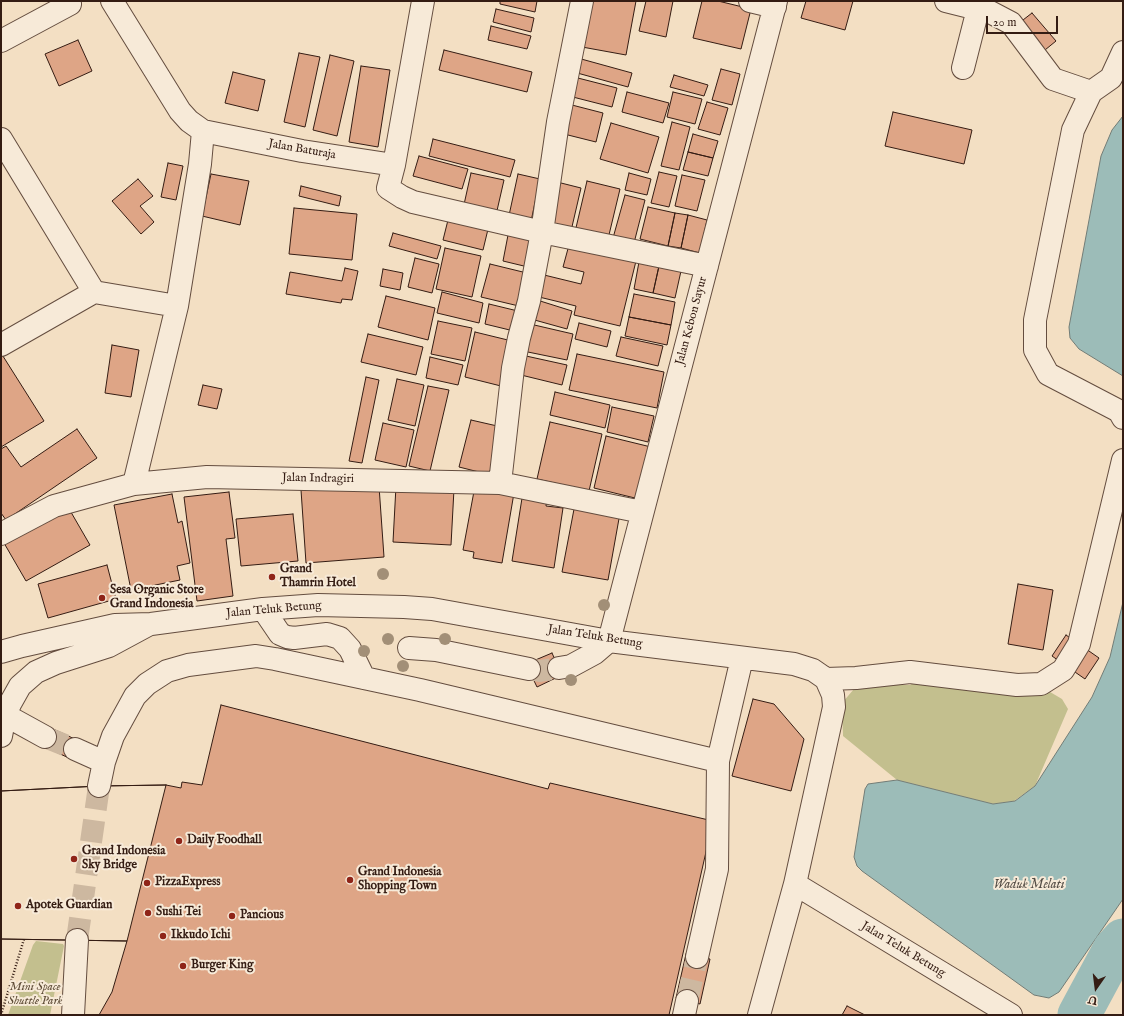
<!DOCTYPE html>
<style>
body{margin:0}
#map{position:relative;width:1124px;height:1016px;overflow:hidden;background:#f3dfc3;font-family:"IM FELL English",serif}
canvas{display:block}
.frame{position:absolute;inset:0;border:2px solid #341c13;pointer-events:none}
.north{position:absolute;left:1076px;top:968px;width:40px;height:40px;-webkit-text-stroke:3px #f7ead8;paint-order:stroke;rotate:194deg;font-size:11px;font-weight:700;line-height:16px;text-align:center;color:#341c13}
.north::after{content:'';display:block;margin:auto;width:14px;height:18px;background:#341c13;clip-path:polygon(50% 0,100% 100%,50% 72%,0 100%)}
.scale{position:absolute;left:986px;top:16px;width:72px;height:18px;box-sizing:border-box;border:2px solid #341c13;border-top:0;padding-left:5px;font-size:12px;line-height:14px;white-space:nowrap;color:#341c13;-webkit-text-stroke:3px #f7ead8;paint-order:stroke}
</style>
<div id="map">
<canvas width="1124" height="1016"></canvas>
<div class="frame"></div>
<div class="north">U</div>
<div class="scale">20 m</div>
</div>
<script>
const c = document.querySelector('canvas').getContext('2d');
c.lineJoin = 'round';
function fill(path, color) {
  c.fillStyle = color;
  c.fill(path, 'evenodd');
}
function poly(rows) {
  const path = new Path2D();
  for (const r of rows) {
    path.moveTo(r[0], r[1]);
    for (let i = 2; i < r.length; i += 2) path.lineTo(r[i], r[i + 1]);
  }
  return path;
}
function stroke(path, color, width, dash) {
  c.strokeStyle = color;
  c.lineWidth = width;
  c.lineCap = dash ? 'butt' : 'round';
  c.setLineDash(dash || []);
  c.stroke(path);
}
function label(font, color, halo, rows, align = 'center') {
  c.font = font + ' "IM FELL English",serif';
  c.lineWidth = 4;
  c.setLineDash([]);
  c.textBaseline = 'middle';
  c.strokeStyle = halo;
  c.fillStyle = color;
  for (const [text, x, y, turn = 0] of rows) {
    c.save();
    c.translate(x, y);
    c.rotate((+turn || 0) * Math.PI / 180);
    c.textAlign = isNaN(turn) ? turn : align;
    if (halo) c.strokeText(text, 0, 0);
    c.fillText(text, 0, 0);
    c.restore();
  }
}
fill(poly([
 [931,671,1033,682,1062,699,1068,709,1035,786,1014,801,993,804,897,780,843,736,842,703,854,689,878,685,910,685],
 [36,941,63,944,64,946,50,1015,8,1015,33,945]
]), '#c3bf8e');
const water = poly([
 [1123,116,1123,376,1079,349,1070,338,1069,327,1101,156,1112,130,1123,116],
 [1123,602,1123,899,1059,992,1049,998,1034,995,862,871,857,866,854,857,865,789,868,784,897,780,993,804,1015,801,1035,786,1092,697,1110,657,1123,602]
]);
fill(water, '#9cbcb8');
stroke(water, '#727c76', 1);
stroke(poly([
 [1079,1015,1114,950,1123,940]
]), '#9cbcb8', 43);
const building = poly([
 [500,1,537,1,535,12,500,4,500,1],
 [591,1,636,1,626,55,582,47,591,1],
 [646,1,673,1,666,37,639,31,646,1],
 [702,1,718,1,751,9,741,49,693,38,702,1],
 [806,1,853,1,845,30,801,18,806,1],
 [496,9,534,18,531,32,493,22,496,9],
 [1032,13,1056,41,1029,63,1005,34,1032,13],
 [491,26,531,36,527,49,488,40,491,26],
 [78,40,92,71,59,86,45,54,78,40],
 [444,50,532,72,527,92,439,70,444,50],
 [299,53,320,57,305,127,284,122,299,53],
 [330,55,354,61,337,136,313,130,330,55],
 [574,57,632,73,628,87,570,71,574,57],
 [361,66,390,70,378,147,349,142,361,66],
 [721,69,740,74,732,105,712,100,721,69],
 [233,72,265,80,258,111,225,103,233,72],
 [674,75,708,85,704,96,670,87,674,75],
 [570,76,617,88,612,107,565,95,570,76],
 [627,92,669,103,663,123,622,112,627,92],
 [673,92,702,99,695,124,667,117,673,92],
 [707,102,728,108,720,135,698,129,707,102],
 [568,104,603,113,596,142,560,133,568,104],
 [893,112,972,130,964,164,885,146,893,112],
 [672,122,690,127,679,170,661,166,672,122],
 [611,123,659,137,648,173,600,159,611,123],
 [693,134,718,141,713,158,688,152,693,134],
 [433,139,515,160,510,177,429,156,433,139],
 [688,152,713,158,708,176,683,170,688,152],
 [419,156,468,169,462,189,413,176,419,156],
 [168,163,183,166,176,200,161,197,168,163],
 [659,172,677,176,669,207,651,203,659,172],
 [471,173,504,180,496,215,463,209,471,173],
 [629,173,651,179,647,195,625,190,629,173],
 [211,174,249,181,240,225,202,216,211,174],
 [518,174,540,179,530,226,508,220,518,174],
 [682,175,705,180,697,211,675,206,682,175],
 [138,179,153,196,140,206,154,222,141,234,112,201,138,179],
 [587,181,620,189,608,239,575,232,587,181],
 [557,182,581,188,571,231,547,225,557,182],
 [301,186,341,196,339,206,299,196,301,186],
 [625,195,645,200,634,243,613,238,625,195],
 [648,207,675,213,668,246,640,239,648,207],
 [294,208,357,214,352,260,289,254,294,208],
 [675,213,688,215,681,248,668,246,675,213],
 [688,215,707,220,700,253,681,248,688,215],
 [449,216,489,225,483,250,443,240,449,216],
 [509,230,535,236,528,267,503,261,509,230],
 [393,233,441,246,437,259,389,246,393,233],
 [569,245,636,261,620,326,574,315,576,306,535,296,540,274,581,284,584,272,563,267,569,245],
 [445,248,481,256,472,297,436,289,445,248],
 [415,258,439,264,432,293,408,287,415,258],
 [639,262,659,266,653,293,634,289,639,262],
 [490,264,531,274,523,307,481,297,490,264],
 [659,266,681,271,675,298,653,293,659,266],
 [345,268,358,271,352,300,342,299,341,303,286,294,290,272,342,281,345,268],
 [383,269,403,273,400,290,380,286,383,269],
 [442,292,483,303,479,323,437,313,442,292],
 [634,294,675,302,671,325,629,317,634,294],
 [386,296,435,308,428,340,378,327,386,296],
 [537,300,572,311,567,329,531,319,537,300],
 [489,304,522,312,518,332,485,324,489,304],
 [629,317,671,325,667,345,625,336,629,317],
 [438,321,472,328,465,361,431,354,438,321],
 [579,323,611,331,607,347,575,339,579,323],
 [530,324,573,334,567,360,523,351,530,324],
 [475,332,516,342,505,387,465,377,475,332],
 [368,334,423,347,416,375,361,362,368,334],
 [621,337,663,346,658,366,616,356,621,337],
 [112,345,139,350,131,397,105,393,112,345],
 [1,353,44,421,1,447,1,353],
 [577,354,664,372,657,408,569,390,577,354],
 [526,356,567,365,562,385,521,375,526,356],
 [430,357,463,365,458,385,426,378,430,357],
 [366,377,379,380,362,463,349,461,366,377],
 [397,379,424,385,415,426,388,420,397,379],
 [203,385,222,389,217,409,198,405,203,385],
 [428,386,449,390,430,471,409,466,428,386],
 [555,392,610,405,605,428,550,415,555,392],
 [612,407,654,416,648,442,607,432,612,407],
 [471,420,506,428,495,476,459,467,471,420],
 [550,422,602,434,589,491,537,479,550,422],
 [383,423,414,430,406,467,375,460,383,423],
 [77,429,97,458,6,520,1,513,1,449,6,446,21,467,77,429],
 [606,436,651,447,639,499,594,488,606,436],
 [379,486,384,557,306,563,301,490,379,486],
 [396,486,454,489,451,545,393,542,396,486],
 [475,486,514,493,502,563,473,558,474,552,463,550,475,486],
 [229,492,235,538,226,539,233,596,197,601,184,497,229,492],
 [523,492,547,497,546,506,563,508,554,568,512,561,523,492],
 [172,494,178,523,182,521,190,563,177,566,180,580,131,590,114,505,172,494],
 [575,504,620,513,608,580,562,572,575,504],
 [68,507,90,545,26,581,4,543,68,507],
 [293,514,298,561,241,566,236,519,293,514],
 [107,565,116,599,48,618,38,584,107,565],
 [1018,584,1053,590,1043,650,1008,644,1018,584],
 [1066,635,1099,658,1085,679,1052,656,1066,635],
 [552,653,562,675,537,687,526,664,552,653],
 [753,699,774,704,804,739,791,791,732,776,753,699],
 [221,705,548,789,550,783,713,821,669,1015,99,1015,112,992,127,941,1,939,1,791,99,786,166,785,181,788,182,782,202,785,221,705],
 [49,727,79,741,71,759,41,745,49,727],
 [166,785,127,941,1,939,1,791,99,786,166,785],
 [686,954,710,959,700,1004,676,998,686,954],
 [847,1006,865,1015,842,1015,847,1006]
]);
fill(building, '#dea586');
stroke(building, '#341c13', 1);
stroke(poly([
 [529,669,540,671,559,668],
 [45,737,75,749],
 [77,940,99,786],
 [687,1001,697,957]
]), '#cdb8a0', 22, [22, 11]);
const minor = poly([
 [112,1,180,111,189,121,203,131,302,151,394,165],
 [423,1,394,165,388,188,402,197,413,202,542,232,707,266],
 [750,1,775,7],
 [946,1,990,12,1011,23,1053,79,1091,92],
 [1,41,70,4,68,1],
 [1123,52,1111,78,1091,92,1073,130,1035,320,1035,350,1048,374,1119,411,1123,418],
 [963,68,978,9],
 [1,139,94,292],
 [1,345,94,292,177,306],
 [500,483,513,368,519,338,529,301,542,232,558,122,582,1],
 [134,484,177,306,200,164,203,131],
 [1,534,54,506,134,484,207,477,500,483,642,512],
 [263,609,280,634,287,637,294,638,327,634,340,638,350,649,364,678],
 [609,641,776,1],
 [409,648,436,650,529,669],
 [1,652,22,646,115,625,151,624,263,609,318,605,404,607,432,609,609,641,794,664,813,670,826,679,833,695,834,707,795,884,759,1015],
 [559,668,571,666,595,653,609,641],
 [826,679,856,678,910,672,1017,685,1041,684,1063,670,1079,644,1123,460],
 [5,715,45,737],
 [1,736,5,715,11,702,20,686,36,672,56,663,109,646,148,625],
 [75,749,104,762],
 [99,786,104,762,113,736,135,696,147,684,167,671,188,665,256,656,275,659,420,690,718,761],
 [795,884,1011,1015],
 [697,957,717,869,718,761,742,658],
 [73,1015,77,940],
 [684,1015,687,1001]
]);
stroke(minor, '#644d3f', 24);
stroke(poly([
 [1,1015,24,939]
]), '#341c13', 2.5, [1, 2]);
stroke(minor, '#f7ead8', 22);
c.fillStyle = '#a28f77';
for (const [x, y] of [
 [383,574],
 [604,605],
 [388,639],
 [445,639],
 [364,651],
 [403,666],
 [571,680]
]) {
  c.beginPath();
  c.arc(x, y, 6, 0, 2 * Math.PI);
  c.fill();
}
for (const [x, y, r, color] of [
 [272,577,4,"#8f2418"],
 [102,598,4,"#8f2418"],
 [179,841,4,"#8f2418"],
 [74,859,4,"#8f2418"],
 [350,880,4,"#8f2418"],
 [147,883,4,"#8f2418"],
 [18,906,4,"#8f2418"],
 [148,913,4,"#8f2418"],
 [232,916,4,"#8f2418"],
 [163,936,4,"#8f2418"],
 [183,966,4,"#8f2418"]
]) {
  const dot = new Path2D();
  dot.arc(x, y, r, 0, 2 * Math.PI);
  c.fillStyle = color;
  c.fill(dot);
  stroke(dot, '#f7ead8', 1.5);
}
label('12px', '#341c13', '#f7ead8', [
 ["Jalan Baturaja",302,150,10],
 ["Jalan Kebon Sayur",692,321,-75],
 ["Jalan Indragiri",318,479,1],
 ["Jalan Teluk Betung",274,610,-5],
 ["Jalan Teluk Betung",595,637,9],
 ["Jalan Teluk Betung",903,950,31]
]);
label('bold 12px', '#341c13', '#f7ead8', [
 ["Grand",280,570],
 ["Thamrin Hotel",280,584],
 ["Sesa Organic Store",110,591],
 ["Grand Indonesia",110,605],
 ["Daily Foodhall",187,841],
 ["Grand Indonesia",82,852],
 ["Sky Bridge",82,866],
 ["Grand Indonesia",358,873],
 ["Shopping Town",358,887],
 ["PizzaExpress",155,883],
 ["Apotek Guardian",26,906],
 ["Sushi Tei",156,913],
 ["Pancious",240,916],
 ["Ikkudo Ichi",171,936],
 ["Burger King",191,966]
], 'left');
label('italic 12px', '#5f4d38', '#f7ead8', [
 ["Mini Space",35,988],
 ["Shuttle Park",35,1002]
]);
label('italic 13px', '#534c45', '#f7ead8', [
 ["Waduk Melati",1029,885]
]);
</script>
